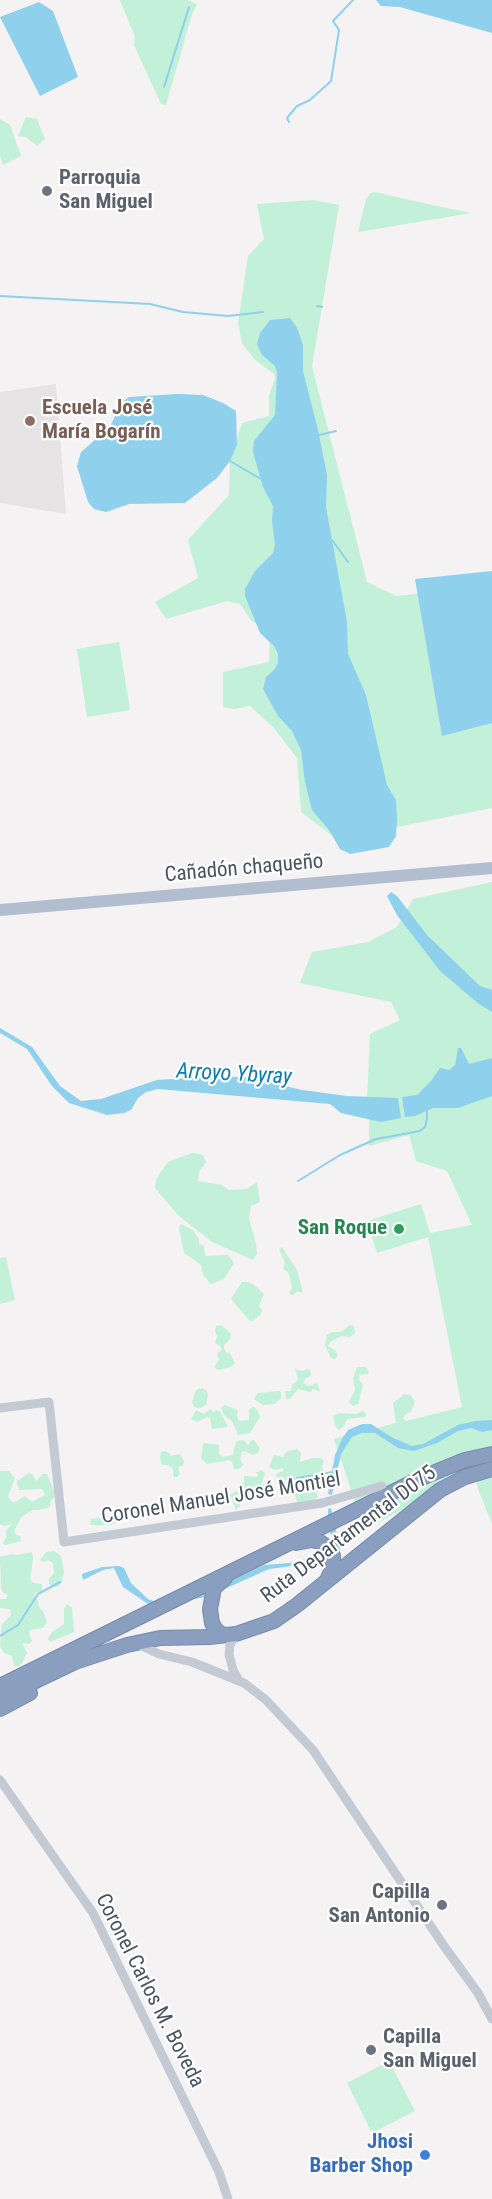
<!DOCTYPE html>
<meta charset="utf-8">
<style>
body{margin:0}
canvas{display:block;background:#f4f2f2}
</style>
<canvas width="492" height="2199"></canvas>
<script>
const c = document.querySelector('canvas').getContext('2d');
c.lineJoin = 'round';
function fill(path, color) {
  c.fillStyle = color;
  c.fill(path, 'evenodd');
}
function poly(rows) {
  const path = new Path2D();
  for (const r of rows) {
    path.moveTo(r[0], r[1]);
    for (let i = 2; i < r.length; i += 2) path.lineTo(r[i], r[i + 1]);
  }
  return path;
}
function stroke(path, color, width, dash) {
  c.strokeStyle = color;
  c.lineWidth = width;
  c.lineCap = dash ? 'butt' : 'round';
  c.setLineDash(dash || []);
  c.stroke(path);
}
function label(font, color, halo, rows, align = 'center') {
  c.font = font + ' "Roboto Condensed",sans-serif';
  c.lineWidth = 4.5;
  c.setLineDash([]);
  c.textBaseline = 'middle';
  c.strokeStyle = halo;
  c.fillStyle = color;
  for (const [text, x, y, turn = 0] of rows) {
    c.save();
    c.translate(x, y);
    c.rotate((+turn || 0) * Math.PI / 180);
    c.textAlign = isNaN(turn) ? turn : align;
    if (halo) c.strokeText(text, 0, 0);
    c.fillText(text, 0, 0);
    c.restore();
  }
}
fill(poly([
 [56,384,66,514,0,503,0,392]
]), '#e5e3e4');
fill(poly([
 [120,0,188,0,197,4,192,14,166,105,161,104,134,45,135,37],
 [26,117,37,119,45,139,37,146,26,137,18,136],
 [0,119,10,125,21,156,3,165,0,156],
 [375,192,423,203,471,213,358,232,366,199,371,193],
 [313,200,339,205,312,366,367,582,396,596,492,586,492,808,381,830,334,837,301,812,297,758,274,728,250,706,234,709,223,707,223,672,269,662,270,633,251,620,240,604,227,601,166,619,155,602,198,578,188,540,229,495,230,461,242,423,269,416,269,396,275,378,274,374,255,360,242,343,238,323,248,256,264,239,257,204],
 [119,642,130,710,87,717,77,649],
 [492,882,492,1524,478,1489,474,1471,364,1530,341,1460,338,1460,339,1454,334,1439,396,1423,393,1403,404,1394,410,1395,415,1401,411,1412,407,1413,403,1418,406,1421,462,1407,428,1237,377,1253,367,1221,421,1204,430,1233,472,1225,447,1171,416,1161,409,1135,369,1146,369,1115,367,1102,370,1034,400,1020,391,1002,300,983,312,952,368,942,397,927,413,899],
 [192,1153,203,1155,206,1162,199,1172,198,1181,222,1185,229,1190,247,1189,257,1182,260,1202,251,1206,249,1218,256,1244,257,1254,253,1260,212,1242,178,1215,155,1188,156,1179,168,1162],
 [181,1224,193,1230,199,1239,199,1244,204,1246,205,1256,228,1255,234,1263,224,1279,211,1284,203,1275,201,1265,184,1253,179,1228],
 [282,1247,297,1270,303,1293,297,1291,293,1295,289,1294,292,1287,290,1278,288,1272,283,1269,285,1263,279,1249],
 [6,1257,15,1300,0,1304,0,1258],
 [242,1282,248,1282,254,1285,264,1294,259,1306,262,1310,261,1314,253,1321,250,1321,231,1299],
 [221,1325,231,1334,230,1339,224,1345,224,1349,227,1353,229,1352,235,1363,231,1367,218,1370,214,1367,219,1360,217,1353,222,1350,220,1346,215,1343,217,1336,215,1331,216,1326],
 [350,1325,354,1326,355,1333,350,1337,341,1336,330,1342,328,1346,336,1351,338,1356,335,1359,331,1358,325,1345,327,1335,332,1332,341,1332],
 [357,1367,365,1367,369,1371,368,1374,359,1375,359,1380,363,1385,358,1404,353,1406,349,1402,355,1390,353,1378],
 [295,1369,303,1371,308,1369,310,1370,311,1376,306,1378,303,1383,309,1386,317,1383,320,1392,313,1389,310,1392,298,1389,290,1399,286,1399,285,1391,291,1391,292,1385,298,1380],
 [202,1388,207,1391,208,1395,206,1405,200,1408,194,1407,192,1402,196,1390],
 [279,1391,281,1392,281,1398,274,1404,263,1405,254,1399,258,1393],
 [224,1405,238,1410,237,1418,239,1421,249,1420,249,1409,253,1407,256,1408,260,1417,250,1433,238,1435,232,1421,224,1415,221,1408],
 [210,1409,213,1412,218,1410,220,1412,228,1427,212,1429,210,1418,207,1417,197,1422,191,1419,196,1410,204,1414],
 [363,1411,366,1414,365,1417,347,1419,344,1426,339,1430,336,1427,333,1417,334,1415,340,1413,357,1414],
 [241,1440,245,1441,248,1446,250,1441,254,1440,260,1449,258,1453,253,1455,244,1451,242,1452,240,1459,243,1465,239,1469,234,1469,232,1462,230,1460,207,1464,201,1459,203,1444,205,1443,219,1445,219,1454,222,1457,233,1455,236,1442],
 [297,1449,301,1453,300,1462,313,1458,321,1458,324,1461,322,1467,324,1473,319,1477,308,1477,307,1480,311,1482,322,1481,323,1484,309,1486,300,1483,297,1486,297,1490,300,1493,310,1490,316,1492,318,1497,312,1501,297,1502,295,1494,286,1489,285,1479,276,1477,277,1473,284,1471,283,1468,275,1470,269,1467,274,1455,283,1457,286,1452],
 [164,1451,169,1453,171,1456,180,1454,184,1461,183,1466,180,1466,178,1469,180,1474,177,1477,174,1477,173,1469,168,1465,162,1465,160,1457,161,1452],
 [262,1470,265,1474,261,1484,271,1485,272,1490,255,1493,251,1486,246,1496,240,1497,240,1506,236,1510,230,1494,238,1491,237,1487,244,1486,244,1476,257,1477,258,1474,255,1473],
 [0,1471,9,1471,15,1478,8,1497,11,1501,15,1502,25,1496,32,1502,45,1495,42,1489,19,1490,17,1481,29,1473,33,1475,36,1481,43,1474,47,1474,56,1496,51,1500,50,1506,47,1508,39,1510,33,1510,21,1517,14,1531,16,1535,20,1536,21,1541,5,1545,3,1543,6,1538,6,1531,12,1524,4,1526,0,1524],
 [116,1506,121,1508,121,1511,124,1513,122,1519,111,1525,90,1525,91,1519,111,1516],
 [54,1551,61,1556,64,1572,62,1582,59,1586,55,1587,49,1584,49,1579,54,1573,53,1563,48,1560,43,1562,40,1560,46,1552],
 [32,1552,33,1558,30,1580,34,1583,42,1584,42,1593,36,1592,34,1596,38,1601,40,1609,43,1611,47,1623,42,1628,30,1630,29,1634,32,1641,29,1644,22,1643,27,1653,22,1663,19,1666,14,1666,12,1656,4,1653,0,1646,2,1624,11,1615,10,1609,0,1608,0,1599,6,1599,8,1595,2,1592,1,1588,0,1557,11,1554,18,1555],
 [67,1604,72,1608,74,1632,50,1642,48,1639,52,1632,64,1624,64,1609],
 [389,2061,415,2111,372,2133,347,2083]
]), '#c2f0d8');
fill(poly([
 [376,0,492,0,492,33,400,7,381,6],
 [39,2,53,11,78,77,40,96,0,17],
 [290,318,297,328,303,345,303,371,318,430,327,475,326,507,347,622,348,654,366,695,387,785,396,800,397,820,396,836,389,847,350,854,340,849,329,830,312,810,305,782,301,750,292,731,278,716,263,689,266,677,274,670,278,663,278,654,274,646,260,633,245,596,245,589,255,571,273,553,275,544,272,521,273,506,263,487,253,452,254,441,275,415,277,372,275,366,262,355,257,344,260,333,270,320],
 [177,394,203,395,223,403,236,411,237,445,230,461,217,478,185,503,129,504,106,512,94,509,88,502,77,466,81,452,110,427,121,403,129,397],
 [492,571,492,723,442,736,415,579],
 [391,892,397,896,427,935,480,986,492,990,492,1012,479,1004,440,971,397,915,387,896],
 [0,1028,32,1047,60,1086,81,1101,101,1099,157,1080,220,1076,254,1078,302,1090,347,1096,398,1098,401,1118,381,1122,341,1113,330,1104,158,1089,146,1092,138,1098,131,1110,124,1113,107,1115,69,1103,52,1086,27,1049,0,1033],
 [458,1048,461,1048,469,1064,492,1058,492,1096,458,1108,433,1108,415,1116,405,1117,402,1097,417,1095,431,1081,440,1068,449,1070,455,1065],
 [492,1420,492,1430,482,1432,471,1428,458,1431,437,1443,414,1451,398,1448,375,1433,362,1433,352,1437,341,1454,332,1495,328,1494,335,1455,343,1437,348,1430,362,1424,371,1424,393,1438,412,1446,423,1444,458,1425,475,1421],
 [331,1508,340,1548,338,1557,323,1562,269,1569,220,1591,219,1586,264,1565,290,1563,330,1553,334,1547,328,1523,328,1509],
 [119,1566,124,1568,131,1583,148,1599,153,1601,178,1599,205,1592,206,1597,151,1606,123,1587,114,1568,103,1570,83,1580,82,1574,102,1567]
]), '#8fd0ed');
stroke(poly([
 [164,87,189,7],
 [289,122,287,118,297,106,310,100,331,81,339,30,333,21,353,0],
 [0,296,150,304,183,312,228,316,263,312],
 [317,306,322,307],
 [319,435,336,431],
 [230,461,261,479],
 [332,540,348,562],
 [298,1181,340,1155,376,1139,420,1131,425,1127,427,1119,427,1109],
 [297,1478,333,1472],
 [0,1636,18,1625,38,1594,60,1582]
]), '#8fd0ed', 2);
const highway = poly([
 [296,1543,312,1540,320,1542,330,1549,333,1556,333,1567,328,1578],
 [223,1635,216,1630,212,1623,210,1609,214,1588,225,1578],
 [0,1686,421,1478,465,1460,492,1454],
 [0,1698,75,1662,127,1645,160,1638,209,1637,236,1634,274,1621,297,1605,440,1490,465,1477,492,1469],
 [0,1709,30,1693]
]);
stroke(highway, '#758aac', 16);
stroke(poly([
 [0,1408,49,1402,64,1542,322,1503,382,1486],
 [236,1634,230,1645,229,1654,233,1670,239,1681],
 [136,1643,159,1654,192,1662,244,1683,266,1700,313,1750,444,1946,478,1993,492,2019],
 [0,1780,93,1913,219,2172,228,2199]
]), '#c3cad3', 9);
stroke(poly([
 [0,910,492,868]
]), '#b2bed0', 12);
stroke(highway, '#8a9fc0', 14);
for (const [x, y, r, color] of [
 [47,191,6,"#6b7280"],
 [30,421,6,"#8d6e63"],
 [399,1229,6,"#2e9e5b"],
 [442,1905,6,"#6b7280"],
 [371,2050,6,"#6b7280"],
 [425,2155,6,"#3f7fe0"]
]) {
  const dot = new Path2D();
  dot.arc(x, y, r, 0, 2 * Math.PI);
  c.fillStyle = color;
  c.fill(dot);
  stroke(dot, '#fff', 2);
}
label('bold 21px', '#5b616d', '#fff', [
 ["Parroquia",59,179],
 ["San Miguel",59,203],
 ["Capilla",430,1893,"right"],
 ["San Antonio",430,1917,"right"],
 ["Capilla",383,2038],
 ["San Miguel",383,2062]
], 'left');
label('bold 21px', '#785e54', '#fff', [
 ["Escuela José",42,409],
 ["María Bogarín",42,433]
], 'left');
label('21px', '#495360', '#fff', [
 ["Cañadón chaqueño",244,869,-5],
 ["Coronel Manuel José Montiel",221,1499,-9],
 ["Ruta Departamental D075",349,1535,-37],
 ["Coronel Carlos M. Boveda",149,1991,63]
]);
label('bold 21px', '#27864d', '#fff', [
 ["San Roque",387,1229]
], 'right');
label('bold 21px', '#366cbe', '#fff', [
 ["Jhosi",413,2143],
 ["Barber Shop",413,2167]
], 'right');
label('italic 22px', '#0c7caf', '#fff', [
 ["Arroyo Ybyray",234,1075,3]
]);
</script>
